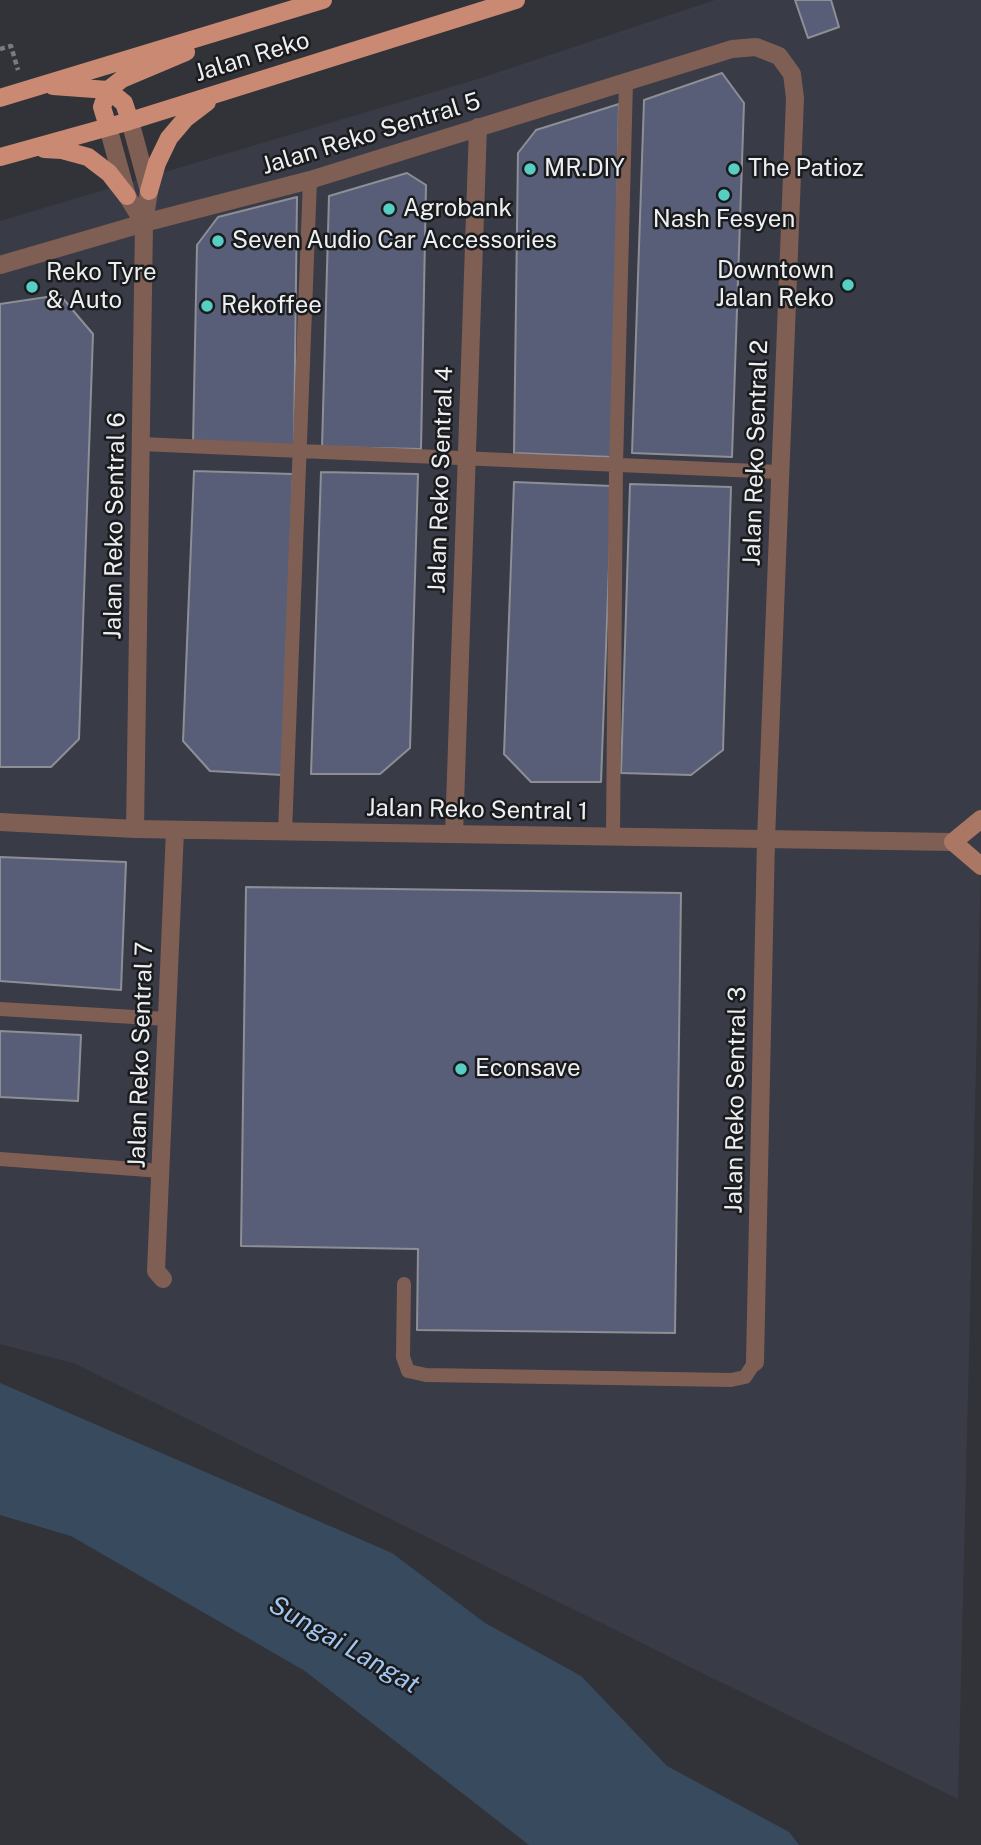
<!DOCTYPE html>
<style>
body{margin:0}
canvas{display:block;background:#323338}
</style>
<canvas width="981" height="1845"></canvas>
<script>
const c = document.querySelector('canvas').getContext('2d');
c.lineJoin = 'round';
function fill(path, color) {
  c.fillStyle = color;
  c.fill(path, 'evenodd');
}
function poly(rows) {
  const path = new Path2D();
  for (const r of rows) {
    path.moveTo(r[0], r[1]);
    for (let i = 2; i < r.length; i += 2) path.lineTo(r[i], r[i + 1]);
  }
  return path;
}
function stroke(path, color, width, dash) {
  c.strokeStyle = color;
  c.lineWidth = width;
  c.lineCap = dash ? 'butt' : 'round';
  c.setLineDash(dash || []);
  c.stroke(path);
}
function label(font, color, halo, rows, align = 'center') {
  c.font = font + ' "Public Sans",sans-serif';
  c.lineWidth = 5;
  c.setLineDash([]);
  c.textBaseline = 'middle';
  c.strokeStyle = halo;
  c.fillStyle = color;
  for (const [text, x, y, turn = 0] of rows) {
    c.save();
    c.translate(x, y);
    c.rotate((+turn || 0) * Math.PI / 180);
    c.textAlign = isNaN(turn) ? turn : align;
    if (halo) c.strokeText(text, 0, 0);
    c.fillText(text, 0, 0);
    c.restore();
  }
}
fill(poly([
 [715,0,981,0,981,862,958,1799,76,1364,0,1344,0,221,481,78]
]), '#393b46');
fill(poly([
 [0,1383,392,1553,485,1623,581,1676,667,1766,789,1832,799,1845,529,1845,305,1671,71,1536,0,1515]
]), '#384a5e');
const building = poly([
 [795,0,831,0,839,27,808,38,795,0],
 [722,73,744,103,732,457,632,453,644,100,722,73],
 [619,104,613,457,514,453,518,153,536,130,619,104],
 [407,173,426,185,421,449,322,447,329,196,407,173],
 [297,197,294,446,193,443,197,245,218,217,297,197],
 [60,295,93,334,79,739,51,767,0,767,0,304,60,295],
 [194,471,293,474,282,775,210,771,183,741,194,471],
 [321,472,418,474,410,748,380,774,311,774,321,472],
 [514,482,612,486,601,782,531,782,504,754,514,482],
 [630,484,731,487,723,750,691,775,621,773,630,484],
 [0,857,126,862,121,990,0,981,0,857],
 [246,887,681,893,675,1333,417,1330,418,1249,241,1246,246,887],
 [0,1031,81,1035,78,1101,0,1097,0,1031]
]);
fill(building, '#595e78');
stroke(building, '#8d8f95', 2);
stroke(poly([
 [0,49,11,46,18,70]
]), '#7a7b7f', 4.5, [5, 3.5]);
stroke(poly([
 [141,444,779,472],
 [285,832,310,180],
 [613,837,616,465,626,82],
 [0,1009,167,1019],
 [0,1159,161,1171],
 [404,1284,403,1357,408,1371,426,1375,731,1380,745,1377,755,1362]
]), '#7f5f54', 14);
stroke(poly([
 [130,121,149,191,144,223,135,829],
 [108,127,127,196,144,223],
 [0,265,144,223,310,180,732,49,756,47,779,56,792,74,795,98,766,839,755,1362],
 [0,822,135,829,953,842],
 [454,834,478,127],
 [163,1279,156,1271,175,830]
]), '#7f5f54', 18);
stroke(poly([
 [981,819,953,842,981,866]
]), '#aa7765', 18);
stroke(poly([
 [53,86,108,90,124,103,130,121],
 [0,98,323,0],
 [108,127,102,107,108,90,122,79,186,52],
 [44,149,62,150,88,157,109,173,127,196],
 [0,157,130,121,516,0],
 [149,191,157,163,169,138,186,118,207,102]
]), '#ca8972', 18);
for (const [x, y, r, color] of [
 [530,169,7,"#56cec3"],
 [734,169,7,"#56cec3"],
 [724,195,7,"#56cec3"],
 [389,209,7,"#56cec3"],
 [218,241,7,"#56cec3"],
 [848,285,7,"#56cec3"],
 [32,287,7,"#56cec3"],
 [207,306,7,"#56cec3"],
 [461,1069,7,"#56cec3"]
]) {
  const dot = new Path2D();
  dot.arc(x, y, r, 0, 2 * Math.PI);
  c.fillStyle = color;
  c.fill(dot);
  stroke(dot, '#1a1b1d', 2.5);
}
label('24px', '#eeeff2', '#1a1b1d', [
 ["Jalan Reko",252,57,-17],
 ["Jalan Reko Sentral 5",371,134,-17],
 ["Jalan Reko Sentral 2",756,453,-88],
 ["Jalan Reko Sentral 4",441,480,-88],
 ["Jalan Reko Sentral 6",115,526,-89],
 ["Jalan Reko Sentral 1",477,810,1],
 ["Jalan Reko Sentral 7",141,1055,-88],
 ["Jalan Reko Sentral 3",736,1100,-89]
]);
label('24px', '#eeeff2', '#1a1b1d', [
 ["MR.DIY",544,169],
 ["The Patioz",748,169],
 ["Agrobank",403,209],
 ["Nash Fesyen",724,220,"center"],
 ["Seven Audio Car Accessories",232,241],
 ["Downtown",834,271,"right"],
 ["Jalan Reko",834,299,"right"],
 ["Reko Tyre",46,273],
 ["& Auto",46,301],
 ["Rekoffee",221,306],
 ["Econsave",475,1069]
], 'left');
label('italic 26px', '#a2c6f1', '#1a1b1d', [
 ["Sungai Langat",344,1645,30]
]);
</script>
